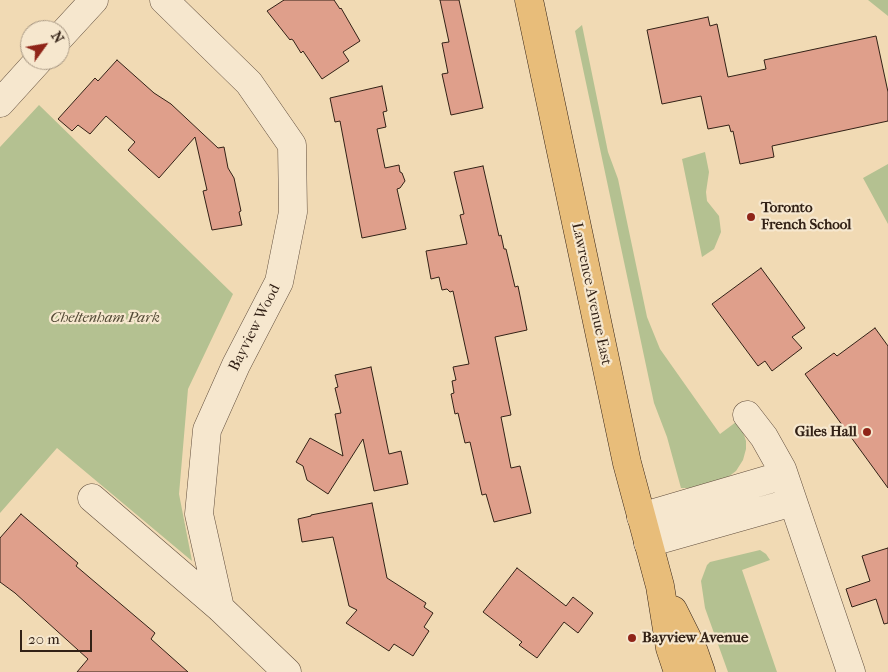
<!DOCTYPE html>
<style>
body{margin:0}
#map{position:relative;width:888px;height:672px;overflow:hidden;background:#f1dab4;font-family:"IM FELL French Canon",serif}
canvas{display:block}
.north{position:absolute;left:20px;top:20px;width:50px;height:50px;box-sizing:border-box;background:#f6e7ce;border:1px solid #a89884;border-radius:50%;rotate:58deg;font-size:14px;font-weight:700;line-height:20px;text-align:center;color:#322116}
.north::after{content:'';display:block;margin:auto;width:18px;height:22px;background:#8f2418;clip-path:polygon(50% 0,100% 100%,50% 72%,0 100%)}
.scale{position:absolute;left:20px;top:630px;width:72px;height:22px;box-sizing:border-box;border:2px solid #322116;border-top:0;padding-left:6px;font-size:15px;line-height:18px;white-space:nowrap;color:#322116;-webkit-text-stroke:4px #f6e7ce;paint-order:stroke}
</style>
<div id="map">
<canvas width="888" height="672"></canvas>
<div class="north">N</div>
<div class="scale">20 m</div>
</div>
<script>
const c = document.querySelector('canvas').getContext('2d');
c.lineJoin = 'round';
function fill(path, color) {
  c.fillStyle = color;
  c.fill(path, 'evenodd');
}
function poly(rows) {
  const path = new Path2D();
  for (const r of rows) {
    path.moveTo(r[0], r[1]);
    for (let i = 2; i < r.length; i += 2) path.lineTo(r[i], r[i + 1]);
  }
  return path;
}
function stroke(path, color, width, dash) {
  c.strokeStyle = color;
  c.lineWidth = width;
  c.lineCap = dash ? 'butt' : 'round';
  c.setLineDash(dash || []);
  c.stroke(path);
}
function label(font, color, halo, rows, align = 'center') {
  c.font = font + ' "IM FELL French Canon",serif';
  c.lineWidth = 4.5;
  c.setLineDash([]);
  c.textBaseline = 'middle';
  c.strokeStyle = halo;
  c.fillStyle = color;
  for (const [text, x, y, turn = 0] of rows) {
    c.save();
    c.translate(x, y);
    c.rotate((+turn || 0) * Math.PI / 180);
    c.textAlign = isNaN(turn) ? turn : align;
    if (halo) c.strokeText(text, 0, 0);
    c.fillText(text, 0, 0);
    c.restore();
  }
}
fill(poly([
 [868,0,888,0,888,16],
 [582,25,608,152,618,179,647,317,660,349,720,434,736,422,743,432,746,441,746,449,743,460,736,471,728,477,690,488,681,488,667,437,654,403,575,31],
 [39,105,233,294,188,389,179,494,192,561,57,448,0,513,0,147],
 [705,152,709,172,706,192,707,201,719,216,721,232,714,249,702,257,682,159],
 [888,164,888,224,863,178],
 [760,550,766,554,770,560,742,570,777,672,728,672,705,608,701,581,707,565,710,562]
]), '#b4c191');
const building = poly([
 [284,0,334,0,340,9,341,8,360,41,343,52,349,61,322,79,303,51,301,53,293,40,291,39,290,40,267,11,284,0],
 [440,0,459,0,483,108,451,115,442,74,448,73,442,43,449,42,440,0],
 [708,17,710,26,717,24,728,77,766,69,764,60,876,36,888,92,888,121,772,146,774,157,740,164,733,131,731,132,729,125,708,129,701,96,662,104,647,30,708,17],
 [117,60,154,93,171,104,218,148,224,147,228,168,234,178,241,211,239,212,242,225,212,230,203,191,207,190,195,137,159,178,128,150,135,142,106,116,90,134,78,125,72,131,58,119,95,78,98,81,117,60],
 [382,86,387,111,383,112,386,127,377,129,385,168,399,165,400,172,402,173,405,181,400,188,397,189,406,229,362,238,340,121,335,122,330,98,382,86],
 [483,166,499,236,501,235,504,249,506,249,515,287,518,286,527,330,495,337,511,415,501,417,511,468,520,466,531,513,494,522,486,494,482,495,470,442,465,443,458,413,455,414,451,394,454,393,452,381,456,380,453,367,469,364,453,291,450,292,447,289,442,290,439,277,431,279,426,251,467,244,460,215,464,214,454,172,483,166],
 [761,268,805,328,792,337,802,348,772,371,765,361,758,366,712,304,761,268],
 [875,328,888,346,888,488,805,374,834,353,837,356,875,328],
 [371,367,389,454,401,451,408,484,374,491,363,439,328,494,307,480,303,466,296,462,310,438,343,456,335,414,341,413,335,388,338,387,335,375,371,367],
 [372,503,387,578,426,603,424,607,433,613,424,627,429,631,413,656,394,644,389,651,346,623,357,610,349,606,333,537,302,542,298,519,311,516,311,515,372,503],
 [21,514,78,563,76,566,155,633,151,639,188,672,77,672,88,659,15,593,0,582,0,538,21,514],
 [888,548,888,623,884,624,876,599,852,607,846,589,870,581,862,556,888,548],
 [517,568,566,606,573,597,593,613,578,633,564,622,537,658,519,645,522,642,483,612,517,568]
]);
fill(building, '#df9f8b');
stroke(building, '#322116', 1);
const minor = poly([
 [164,0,249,83,292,145,293,212,279,282,236,365,207,430,199,514,220,608],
 [60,37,94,0],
 [0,103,39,60],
 [747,415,764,437,782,469,851,672],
 [92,498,220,608,287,672],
 [641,517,784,475],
 [648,543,793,502]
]);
const major = poly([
 [529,0,627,463,660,586,670,648,678,672],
 [673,610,694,652,701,672]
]);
stroke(minor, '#624f3e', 29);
stroke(major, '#322116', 29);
stroke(minor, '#f6e7ce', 28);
stroke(major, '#e8bd7a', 28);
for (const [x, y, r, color] of [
 [751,217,5,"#8f2418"],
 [867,432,5,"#8f2418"],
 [632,638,5,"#8f2418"]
]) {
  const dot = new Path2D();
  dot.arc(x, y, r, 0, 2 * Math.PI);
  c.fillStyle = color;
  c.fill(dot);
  stroke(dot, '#f6e7ce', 2);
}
label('bold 15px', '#322116', '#f6e7ce', [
 ["Toronto",761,208],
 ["French School",761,225],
 ["Giles Hall",857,432,"right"],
 ["Bayview Avenue",642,638]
], 'left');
label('15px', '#322116', '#f6e7ce', [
 ["Lawrence Avenue East",591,294,78],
 ["Bayview Wood",255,328,-63]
]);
label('italic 15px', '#524935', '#f6e7ce', [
 ["Cheltenham Park",105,318]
]);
</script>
